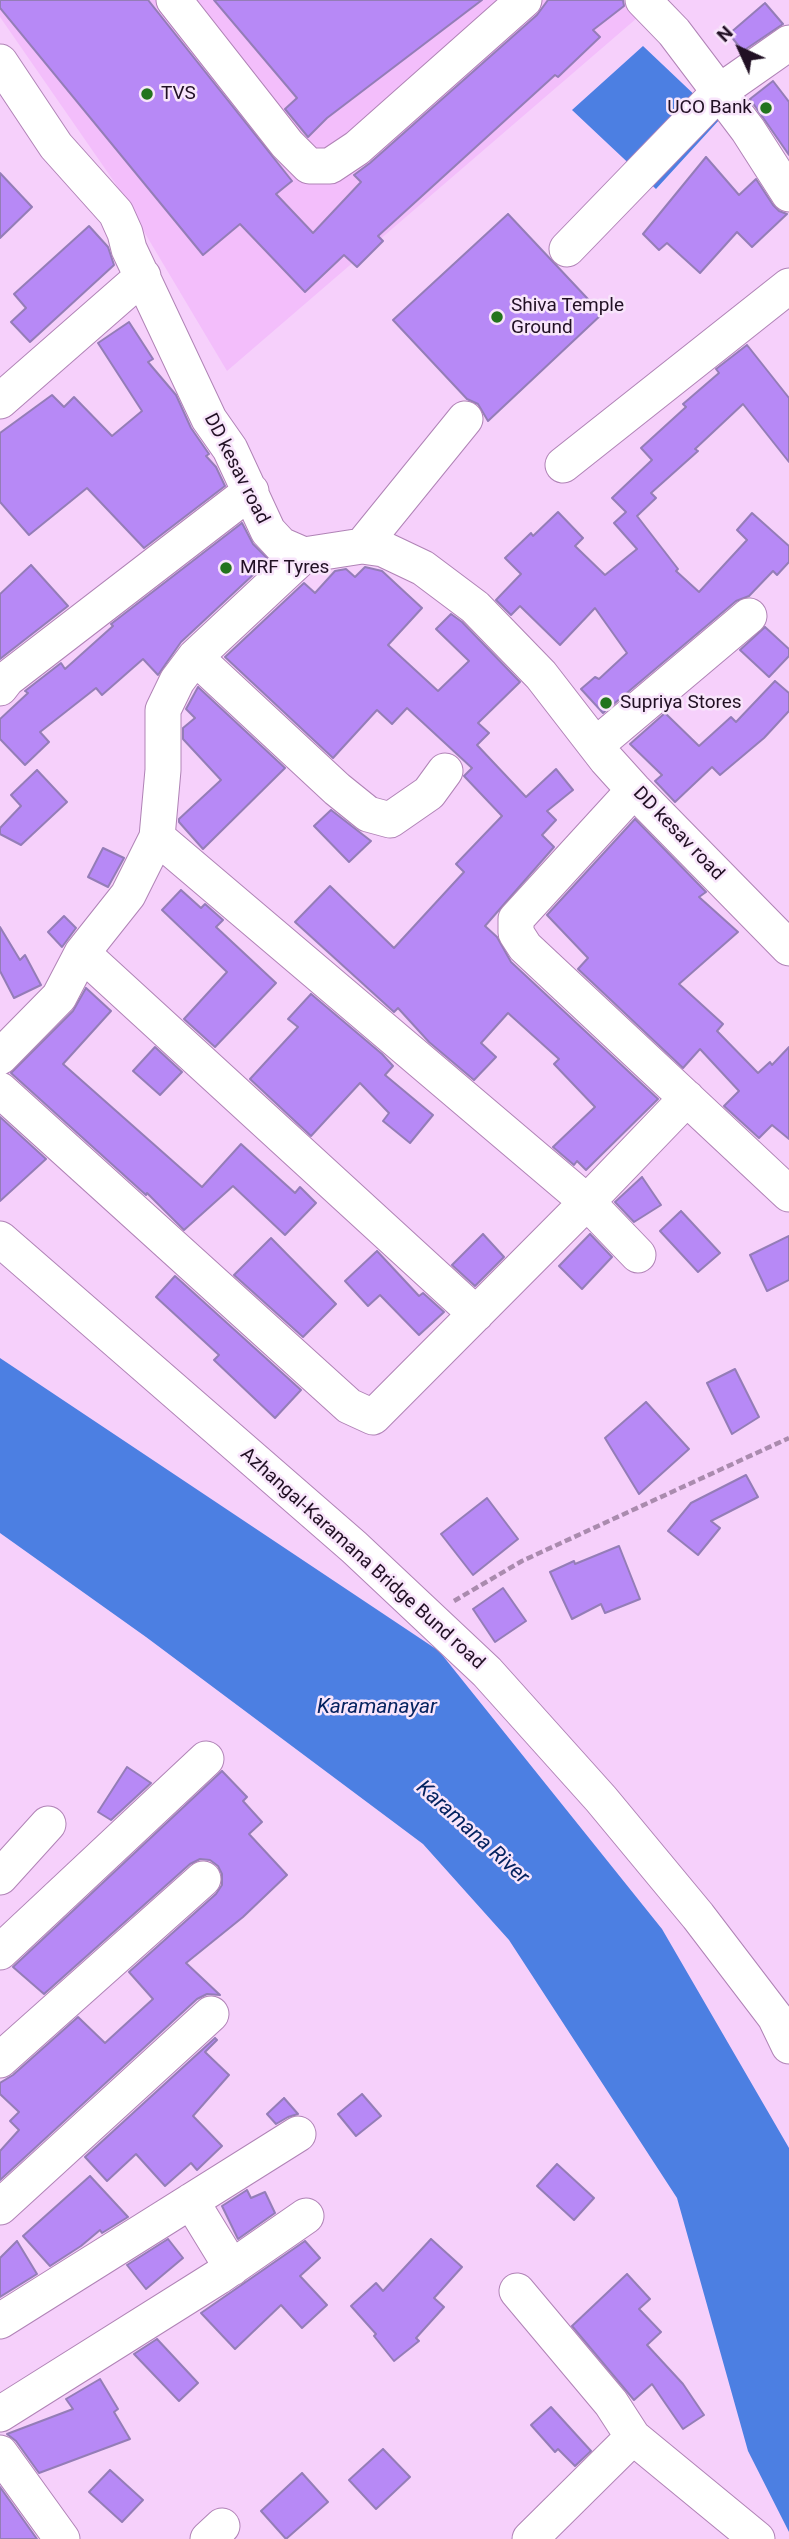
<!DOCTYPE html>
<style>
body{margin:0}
#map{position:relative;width:789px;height:2539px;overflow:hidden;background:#f6d0fb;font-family:Roboto,sans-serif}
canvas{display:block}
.north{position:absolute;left:705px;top:14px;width:70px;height:70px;-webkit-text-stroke:5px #f8e5fb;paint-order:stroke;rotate:315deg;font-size:19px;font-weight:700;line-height:28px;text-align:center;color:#211024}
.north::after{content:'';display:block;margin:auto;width:24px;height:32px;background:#211024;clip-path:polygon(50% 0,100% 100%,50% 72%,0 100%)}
</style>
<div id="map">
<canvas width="789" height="2539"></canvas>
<div class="north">N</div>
</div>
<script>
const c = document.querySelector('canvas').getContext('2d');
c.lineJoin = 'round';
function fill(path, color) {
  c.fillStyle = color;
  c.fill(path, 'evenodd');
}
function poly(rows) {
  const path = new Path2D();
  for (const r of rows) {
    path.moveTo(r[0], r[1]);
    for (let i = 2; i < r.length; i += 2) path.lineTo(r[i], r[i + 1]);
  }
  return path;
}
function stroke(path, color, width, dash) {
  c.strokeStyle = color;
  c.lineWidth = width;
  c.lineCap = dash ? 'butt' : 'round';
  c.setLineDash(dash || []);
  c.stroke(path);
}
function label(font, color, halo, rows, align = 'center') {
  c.font = font + ' Roboto,sans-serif';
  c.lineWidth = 5;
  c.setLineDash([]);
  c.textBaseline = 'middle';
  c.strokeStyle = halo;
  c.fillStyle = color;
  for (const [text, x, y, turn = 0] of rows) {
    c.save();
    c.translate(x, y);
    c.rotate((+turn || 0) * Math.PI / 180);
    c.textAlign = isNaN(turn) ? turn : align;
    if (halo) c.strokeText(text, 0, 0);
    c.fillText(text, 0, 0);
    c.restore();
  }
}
fill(poly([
 [0,0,621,0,637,18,227,371,115,183,0,17]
]), '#f3befb');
fill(poly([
 [643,46,720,119,656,189,572,110],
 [0,1358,439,1651,662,1929,789,2148,789,2532,748,2451,677,2198,509,1940,423,1844,146,1637,0,1533]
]), '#4c7fe2');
const building = poly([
 [0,0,148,0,292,181,276,194,313,233,361,182,354,175,370,163,537,15,548,0,623,0,624,6,593,30,600,37,558,77,555,75,378,236,383,241,357,267,344,255,305,292,240,224,203,255,0,8,0,0],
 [214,0,482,0,327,118,308,137,285,109,297,98,214,0],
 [765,3,783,24,743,51,729,34,765,3],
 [773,81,789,102,789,155,750,99,773,81],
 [706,157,739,195,756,179,773,205,779,211,787,214,752,247,737,232,700,273,667,243,659,250,643,234,706,157],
 [0,173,32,207,0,238,0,173],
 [508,214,602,314,488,421,478,404,467,399,393,320,508,214],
 [89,226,108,247,114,265,30,342,11,322,26,308,14,294,89,226],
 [129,322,153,359,148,362,176,395,191,428,209,454,206,456,216,467,225,486,144,548,87,488,29,535,0,502,0,433,52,395,64,407,74,397,112,436,142,411,98,343,129,322],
 [747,345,789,398,789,462,743,404,695,449,698,451,651,493,656,498,637,516,678,569,676,571,699,592,747,540,737,530,752,513,789,546,789,562,777,575,773,571,749,596,736,601,603,713,581,689,595,677,599,679,627,653,595,608,560,645,520,606,511,615,496,600,521,574,505,558,531,533,533,536,558,512,583,538,575,546,605,575,637,549,614,523,626,512,612,498,652,460,641,448,686,407,683,404,719,373,716,369,747,345],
 [242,523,253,544,269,560,181,642,158,675,143,659,102,695,96,688,40,732,49,742,25,765,0,739,0,719,28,693,25,691,61,663,65,669,113,626,111,624,242,523],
 [31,565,68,606,0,659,0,594,31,565],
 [365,567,382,571,422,608,388,645,438,691,469,661,436,629,451,614,462,622,520,682,478,723,489,733,477,745,526,797,556,769,573,790,547,811,556,820,542,835,554,847,485,926,497,937,511,962,658,1099,586,1170,577,1161,574,1165,553,1147,595,1107,554,1064,559,1059,508,1013,481,1043,496,1057,474,1080,429,1042,398,1008,394,1012,295,922,330,886,394,948,464,872,456,864,502,816,464,776,472,768,407,708,392,724,377,710,333,758,225,657,304,583,315,593,335,571,346,569,355,577,365,567],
 [765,627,789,649,789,656,769,677,740,650,765,627],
 [775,681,789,693,789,711,764,738,720,775,712,767,675,802,655,781,662,775,630,744,665,713,699,746,731,717,736,722,775,681],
 [198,687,285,768,203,849,179,822,179,819,221,780,183,739,183,728,195,718,186,709,198,687],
 [37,770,67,802,21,845,0,834,0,828,21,806,11,795,37,770],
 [331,810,371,841,349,862,314,826,331,810],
 [635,819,706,892,699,897,738,932,679,984,723,1024,717,1031,758,1073,770,1062,772,1065,789,1047,789,1139,772,1125,759,1138,724,1106,739,1091,700,1049,683,1068,578,969,588,958,547,915,635,819],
 [103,848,124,858,108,887,88,877,103,848],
 [181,890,201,908,205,904,223,920,216,927,276,983,215,1047,184,1019,227,972,162,910,181,890],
 [64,916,76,928,62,947,48,932,64,916],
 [0,927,20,960,25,955,41,985,14,998,0,971,0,927],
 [86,988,111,1011,63,1064,202,1187,241,1144,295,1193,300,1187,316,1203,285,1235,233,1186,184,1230,147,1193,146,1195,11,1073,73,1011,86,988],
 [311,994,382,1054,393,1066,385,1075,433,1115,410,1143,383,1121,389,1113,360,1083,311,1136,250,1079,298,1027,288,1019,311,994],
 [155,1047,182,1072,160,1095,133,1071,155,1047],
 [0,1117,46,1159,0,1201,0,1117],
 [642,1177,661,1205,634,1222,615,1202,642,1177],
 [681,1211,720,1253,698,1272,660,1231,681,1211],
 [483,1234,504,1257,475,1286,452,1265,483,1234],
 [590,1234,612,1257,582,1289,559,1266,590,1234],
 [789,1236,789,1280,767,1291,750,1255,789,1236],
 [271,1238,336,1304,303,1337,234,1275,271,1238],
 [377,1251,419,1296,423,1293,444,1312,419,1335,380,1295,368,1306,345,1281,377,1251],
 [175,1276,301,1390,275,1418,214,1360,219,1355,156,1297,175,1276],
 [735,1369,759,1417,732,1434,707,1383,735,1369],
 [646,1402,689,1449,639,1494,605,1438,646,1402],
 [746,1475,758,1497,711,1521,720,1528,698,1555,668,1531,691,1503,746,1475],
 [487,1498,518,1539,473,1575,441,1534,487,1498],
 [619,1546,640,1599,605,1613,601,1604,572,1619,550,1572,574,1561,575,1564,619,1546],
 [503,1588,526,1621,495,1642,473,1609,503,1588],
 [127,1767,151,1783,111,1820,98,1812,127,1767],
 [222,1771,247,1797,243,1801,262,1822,249,1834,287,1875,243,1917,186,1963,220,1995,207,1994,197,1999,0,2180,0,2151,19,2130,10,2121,19,2112,0,2094,0,2083,13,2075,78,2017,105,2043,153,1999,129,1972,216,1894,222,1885,222,1874,218,1866,210,1860,200,1859,190,1864,44,1994,13,1967,222,1771],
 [215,2038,217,2040,205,2052,229,2075,193,2116,222,2146,197,2170,191,2163,165,2186,136,2154,107,2181,85,2157,215,2038],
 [362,2094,381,2116,356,2136,338,2114,362,2094],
 [284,2098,298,2114,288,2117,276,2124,267,2114,284,2098],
 [557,2164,594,2198,574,2220,537,2186,557,2164],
 [90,2176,128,2217,102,2233,100,2230,81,2246,50,2266,23,2236,90,2176],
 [247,2190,251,2198,265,2192,275,2213,238,2239,222,2206,247,2190],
 [168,2239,183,2258,146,2289,127,2265,168,2239],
 [431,2239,462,2267,434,2298,444,2307,416,2338,419,2341,394,2361,374,2336,376,2334,351,2306,376,2283,383,2291,431,2239],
 [17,2241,37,2274,0,2297,0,2258,17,2241],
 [305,2241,320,2258,300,2276,327,2305,302,2328,281,2305,235,2349,201,2313,305,2241],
 [627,2274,650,2299,639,2309,661,2332,647,2345,683,2384,704,2415,683,2429,652,2384,634,2400,572,2326,627,2274],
 [157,2339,198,2383,179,2401,134,2354,157,2339],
 [100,2379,118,2409,114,2412,130,2439,39,2473,16,2441,7,2434,73,2409,66,2399,100,2379],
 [551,2407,591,2451,575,2466,558,2449,555,2452,531,2425,551,2407],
 [383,2449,410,2477,376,2509,349,2480,383,2449],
 [110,2470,143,2500,122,2522,89,2492,110,2470],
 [302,2473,328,2502,286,2539,261,2511,302,2473],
 [0,2487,37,2539,0,2539,0,2487]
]);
fill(building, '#b789f6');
stroke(building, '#947db7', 2);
const minor = poly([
 [174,0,287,144,309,166,330,166,357,148,524,0],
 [643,0,674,32,748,130,789,194],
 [0,62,56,146,116,213,125,233,129,249,209,419,230,449,268,531,281,545,304,555,362,546,383,549,423,568,475,607,541,675,606,759,634,790,789,948],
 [567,249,719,92,789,43],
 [0,401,143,276],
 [563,465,789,286],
 [362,546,465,419],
 [195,657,337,789,368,814,390,820,429,793,445,771],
 [0,688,7,679,251,491],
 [596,745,749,616],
 [634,790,516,919,516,933,525,947,789,1194],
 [157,837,587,1202,638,1255],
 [82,953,476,1314],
 [0,1057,59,997,82,953,128,895,157,837,163,770,163,710,177,681,195,657,304,555],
 [0,1090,349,1406,373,1417,587,1202,687,1098],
 [0,1239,354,1547,487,1672,601,1799,698,1916,775,2017,789,2046],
 [0,1877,48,1824],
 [0,1952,206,1759],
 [0,2060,203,1879],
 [191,2201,232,2268],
 [0,2207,211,2014],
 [517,2291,611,2403,633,2437,757,2539],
 [0,2321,298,2134],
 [0,2414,218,2277,306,2216],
 [0,2453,62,2539],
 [208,2539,222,2526],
 [530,2539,633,2437]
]);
stroke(minor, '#b083b6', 37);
stroke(poly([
 [454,1601,522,1561,789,1438]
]), '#aa8bae', 4.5, [7, 3.5]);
stroke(minor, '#fff', 35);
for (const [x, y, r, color] of [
 [147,94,7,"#23741d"],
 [766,108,7,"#23741d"],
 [497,317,7,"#23741d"],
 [226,568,7,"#23741d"],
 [606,703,7,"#23741d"]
]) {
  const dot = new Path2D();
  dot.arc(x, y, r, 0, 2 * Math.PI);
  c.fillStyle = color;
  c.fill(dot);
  stroke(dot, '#f8e5fb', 2.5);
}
label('19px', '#211024', '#f8e5fb', [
 ["TVS",161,94],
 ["UCO Bank",752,108,"right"],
 ["Shiva Temple",511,306],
 ["Ground",511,328],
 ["MRF Tyres",240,568],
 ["Supriya Stores",620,703]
], 'left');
label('19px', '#211024', '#f8e5fb', [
 ["DD kesav road",236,469,63],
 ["DD kesav road",678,834,46],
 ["Azhangal-Karamana Bridge Bund road",362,1559,42]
]);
label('italic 21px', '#052360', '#f8e5fb', [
 ["Karamanayar",377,1708],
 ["Karamana River",472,1833,42]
]);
</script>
